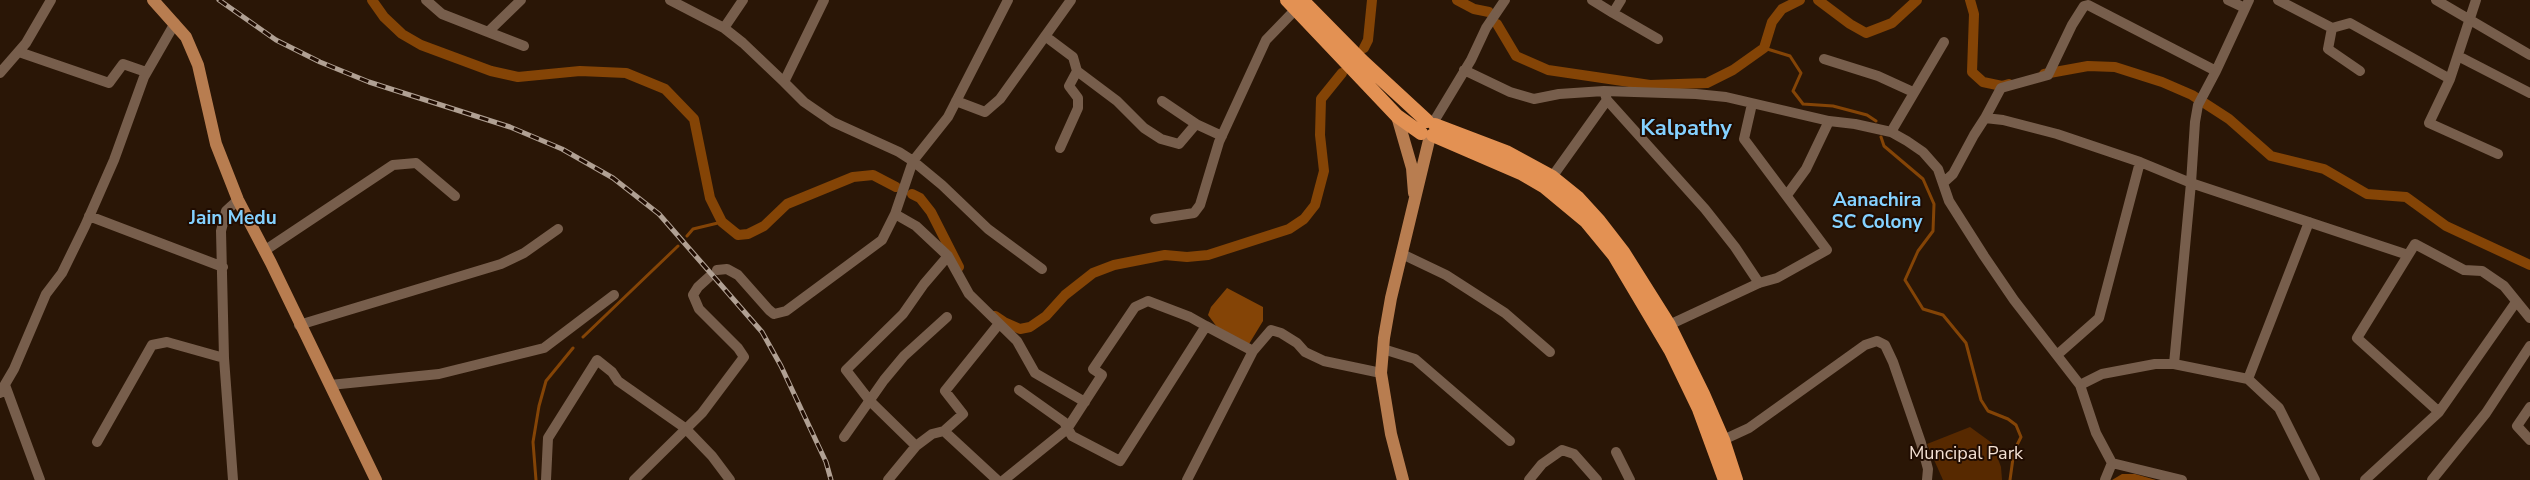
<!DOCTYPE html>
<style>
body{margin:0}
canvas{display:block;background:#2a1606}
</style>
<canvas width="2530" height="480"></canvas>
<script>
const c = document.querySelector('canvas').getContext('2d');
c.lineJoin = 'round';
function fill(path, color) {
  c.fillStyle = color;
  c.fill(path, 'evenodd');
}
function poly(rows) {
  const path = new Path2D();
  for (const r of rows) {
    path.moveTo(r[0], r[1]);
    for (let i = 2; i < r.length; i += 2) path.lineTo(r[i], r[i + 1]);
  }
  return path;
}
function stroke(path, color, width, dash) {
  c.strokeStyle = color;
  c.lineWidth = width;
  c.lineCap = dash ? 'butt' : 'round';
  c.setLineDash(dash || []);
  c.stroke(path);
}
function label(font, color, halo, rows, align = 'center') {
  c.font = font + ' "Nunito Sans",sans-serif';
  c.lineWidth = 4;
  c.setLineDash([]);
  c.textBaseline = 'middle';
  c.strokeStyle = halo;
  c.fillStyle = color;
  for (const [text, x, y, turn = 0] of rows) {
    c.save();
    c.translate(x, y);
    c.rotate((+turn || 0) * Math.PI / 180);
    c.textAlign = isNaN(turn) ? turn : align;
    if (halo) c.strokeText(text, 0, 0);
    c.fillText(text, 0, 0);
    c.restore();
  }
}
fill(poly([
 [1970,427,1992,443,2001,467,2002,480,1943,480,1927,444]
]), '#572900');
fill(poly([
 [1227,288,1263,307,1263,321,1249,344,1217,327,1208,315,1211,307],
 [2122,474,2135,474,2156,480,2112,480]
]), '#844406');
stroke(poly([
 [1764,48,1790,56,1801,73,1793,91,1803,104,1833,106,1867,115,1876,121],
 [1881,137,1884,146,1923,179,1934,204,1933,231,1918,251,1905,280,1923,309,1943,315,1966,343,1981,400,1988,411,2008,419,2016,425,2021,437,2014,451,2010,480],
 [687,236,693,229,722,222],
 [583,337,678,246],
 [536,480,533,442,539,406,546,381,573,348]
]), '#844406', 3);
stroke(poly([
 [372,0,384,17,402,34,421,45,491,71,518,77,580,71,626,73,665,89,694,119,710,198,722,222,738,235,748,234,764,226,787,204,853,177,873,175,896,187],
 [1457,0,1474,9,1489,12],
 [1818,0,1850,24,1866,33,1892,23,1917,0],
 [1970,0,1974,14,1972,72,1983,82,2002,86,2009,84],
 [1497,24,1516,56,1548,70,1650,85,1707,83,1733,70,1764,48,1772,22,1782,9,1800,0],
 [1364,48,1368,40,1372,0],
 [2044,74,2088,66,2115,67,2162,82,2192,95,2229,119,2271,156,2324,169,2367,194,2406,197,2446,226,2530,265],
 [912,194,920,198,931,212,959,267],
 [995,316,1004,322,1020,329,1030,327,1046,316,1065,295,1093,273,1114,265,1165,255,1187,257,1208,255,1289,229,1304,219,1315,205,1324,171,1320,135,1321,99,1342,73]
]), '#844406', 10);
stroke(poly([
 [426,0,442,14,488,32,521,0],
 [670,0,724,28,743,43,784,82],
 [824,0,784,82,804,102,833,122,899,152,913,161,942,185,988,229,1042,269],
 [1592,0,1613,13,1621,0],
 [2228,0,2245,8],
 [2278,0,2332,28,2350,23,2450,79],
 [2436,0,2530,55],
 [2476,0,2450,79,2429,123,2498,154],
 [1613,13,1658,39],
 [724,28,743,0],
 [2332,28,2328,49,2360,71],
 [488,32,524,46],
 [1045,36,1073,57,1077,71,1069,86,1078,98,1078,108,1060,148],
 [19,52,109,83,123,64,146,72],
 [2458,56,2530,93],
 [1824,59,1878,76,1913,92],
 [1464,70,1510,92,1534,99,1559,94,1604,91,1696,94,1726,97,1829,121,1855,124,1891,132,1907,141,1923,152,1938,169,1949,201,1984,256,2014,300,2080,385,2096,433,2112,463,2105,480],
 [1077,71,1117,101,1144,128,1161,139,1179,144,1196,124,1222,136],
 [0,73,26,43,51,0],
 [1604,91,1607,100,1705,209,1735,247,1759,283],
 [956,101,985,112,1000,99,1071,0],
 [1162,101,1196,124],
 [1985,118,2001,88,2048,75,2072,25,2084,6,2088,5,2216,71,2249,0],
 [1433,123,1471,60,1486,28,1505,0],
 [1891,132,1944,42],
 [2140,162,2191,183,2408,255],
 [1552,177,1607,100],
 [1943,183,1953,174,1974,135,1985,118,2003,120,2057,134,2140,162,2099,318,2057,355],
 [1787,195,1806,169,1829,121],
 [895,214,916,226,948,256,969,294,1017,341,1035,373,1085,402],
 [89,216,223,267],
 [1155,219,1194,213,1200,205,1219,142,1266,40,1296,9],
 [264,251,393,165,416,163,455,196],
 [1402,254,1446,275,1505,313,1550,352],
 [717,270,727,269,738,275,769,310,774,314,786,311,882,240,895,214,913,161,948,117,1008,0],
 [299,325,501,264,524,253,558,229],
 [1669,325,1759,283,1777,278,1827,250,1744,139,1752,104],
 [1383,349,1415,359,1510,441],
 [2174,364,2191,183,2195,122,2198,105,2216,71],
 [2248,379,2309,222],
 [5,385,40,480],
 [330,385,439,374,544,348,614,295],
 [2080,385,2102,374,2155,364,2174,364,2248,379,2279,408,2315,480],
 [1019,390,1064,422,1072,436,1120,461,1206,326,1253,351],
 [0,393,14,369,46,294,62,273,85,226,114,160,144,77,175,23],
 [2530,407,2517,426,2530,440],
 [2439,412,2516,302],
 [844,437,884,380,904,356,947,317],
 [1723,440,1749,428,1865,345,1877,341,1885,345,1893,362,1921,443,1928,469,1927,480],
 [97,442,152,345,167,342,224,358],
 [916,446,932,434,944,431],
 [1616,452,1630,480],
 [2112,463,2182,480],
 [233,480,224,358,221,231,226,211,238,200],
 [546,480,548,438,597,360,612,372,618,381,685,428,712,456,730,480],
 [634,480,702,413,744,357,738,348,699,309,693,295,698,287,709,277],
 [888,480,916,446,870,401,846,370,903,314,924,284,948,256],
 [997,480,944,431,963,414,945,391,998,325],
 [1004,480,1067,429,1102,375,1093,369,1135,307,1148,301,1190,317,1206,326],
 [1187,480,1253,351,1271,330,1281,333,1297,343,1305,352,1324,361,1381,373],
 [1529,480,1542,464,1562,450,1574,454,1597,480],
 [2365,480,2439,412,2357,338,2415,244,2464,270,2482,271,2504,286,2530,318],
 [2432,480,2486,413,2530,346]
]), '#775e4c', 10);
stroke(poly([
 [153,0,186,37,198,65,216,144,238,200,271,263,376,480],
 [1397,116,1412,168,1414,193],
 [1403,480,1391,434,1381,373,1384,338,1391,298,1430,136]
]), '#b87d50', 12);
stroke(poly([
 [1287,0,1397,116,1421,133],
 [1302,0,1362,61,1427,121],
 [1435,125,1506,152,1552,177,1578,198,1599,221,1623,252,1669,325,1703,394,1723,440,1736,480],
 [1433,135,1521,173,1545,187,1586,221,1614,255,1671,351,1699,409,1725,480]
]), '#e39153', 14);
const rail = poly([
 [219,0,276,40,320,62,369,82,510,127,562,149,613,178,659,214,762,332,781,366,826,462,831,480]
]);
stroke(rail, '#b0a093', 5);
stroke(rail, '#200c01', 3, [9]);
label('18px', '#f3e0d2', '#200c01', [
 ["Muncipal Park",1966,455]
]);
label('bold 19px', '#84d1ff', '#200c01', [
 ["Aanachira",1877,201],
 ["SC Colony",1877,223],
 ["Jain Medu",233,219]
]);
label('bold 22px', '#84d1ff', '#200c01', [
 ["Kalpathy",1686,130]
]);
</script>
